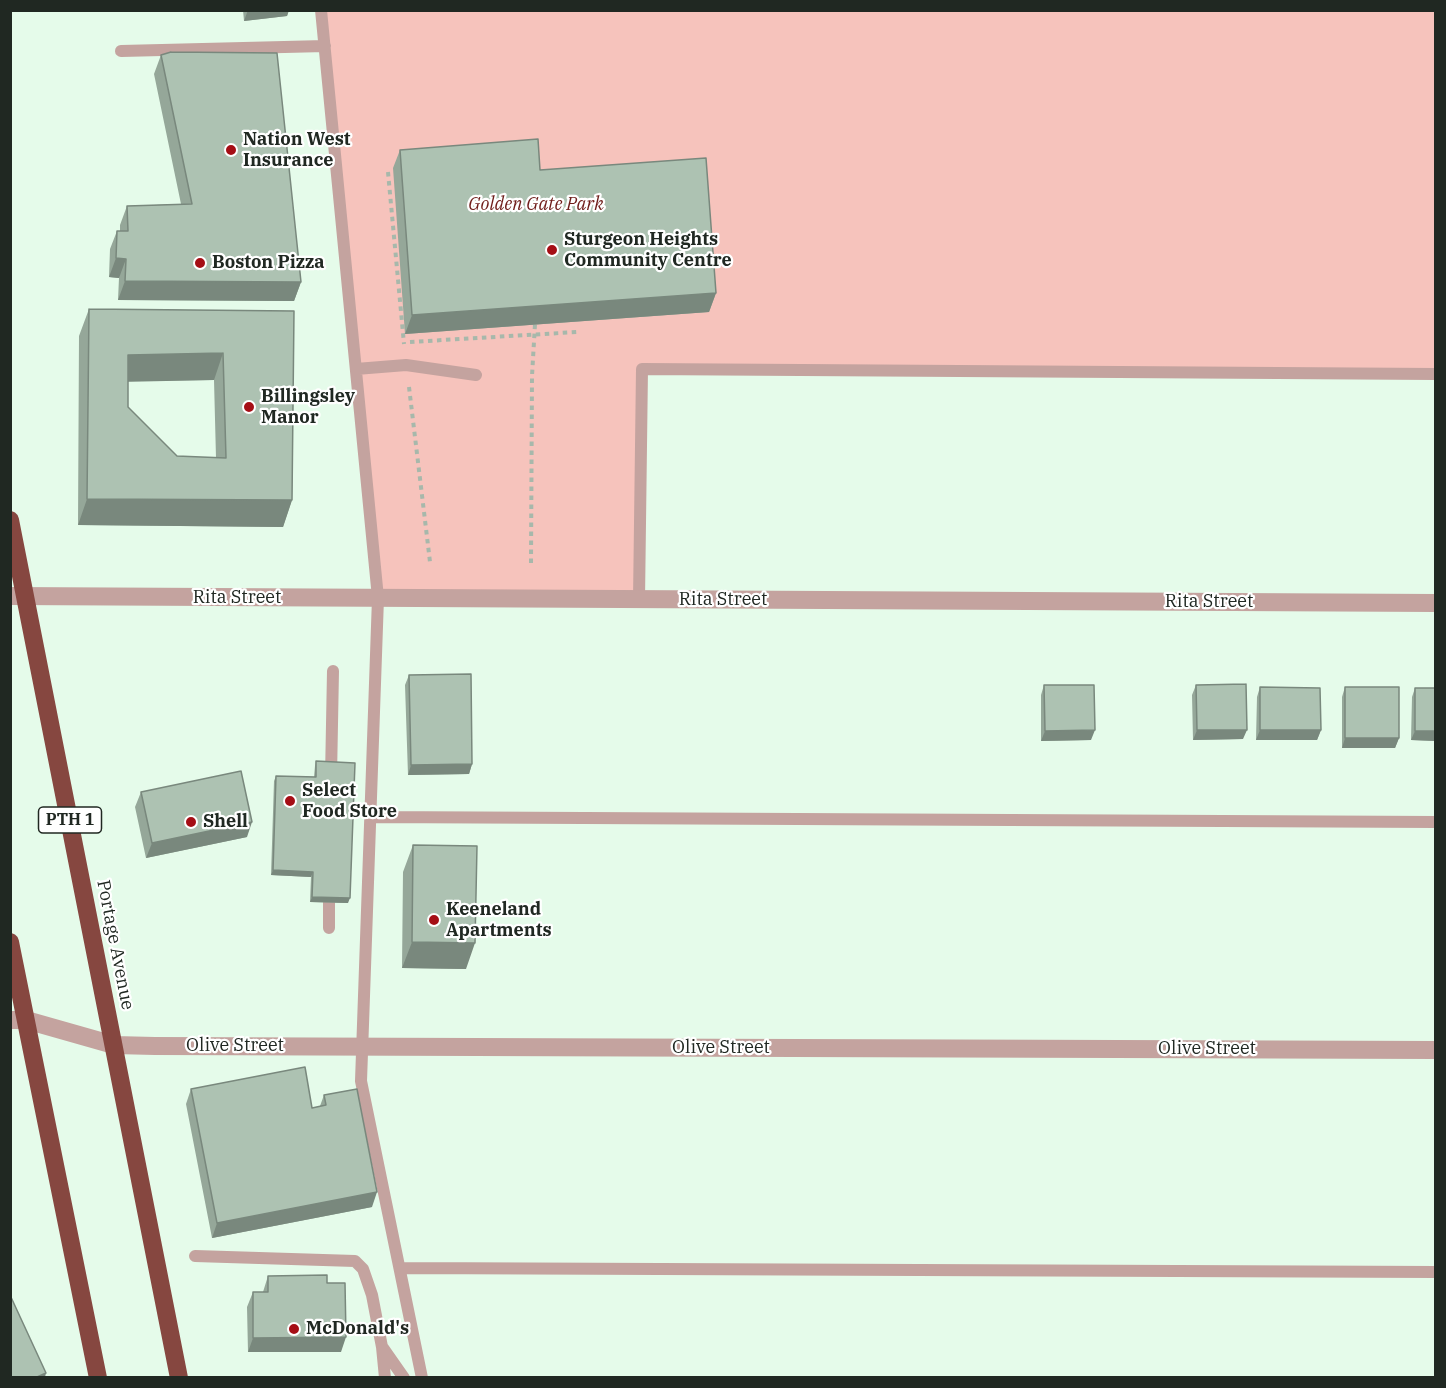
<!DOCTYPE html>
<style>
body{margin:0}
#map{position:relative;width:1446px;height:1388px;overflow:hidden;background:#e5fbea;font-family:"IBM Plex Serif",serif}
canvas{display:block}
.frame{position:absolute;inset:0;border:12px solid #202822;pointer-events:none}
</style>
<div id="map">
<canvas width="1446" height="1388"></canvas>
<div class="frame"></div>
</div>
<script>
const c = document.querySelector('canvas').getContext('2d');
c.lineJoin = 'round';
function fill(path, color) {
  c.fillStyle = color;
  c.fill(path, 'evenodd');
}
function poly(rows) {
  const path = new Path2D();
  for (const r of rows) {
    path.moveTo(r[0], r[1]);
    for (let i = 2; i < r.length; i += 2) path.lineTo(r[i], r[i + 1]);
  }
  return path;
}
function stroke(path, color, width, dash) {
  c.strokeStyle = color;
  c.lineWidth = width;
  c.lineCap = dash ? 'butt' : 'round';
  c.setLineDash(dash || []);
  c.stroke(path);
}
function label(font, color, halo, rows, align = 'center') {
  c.font = font + ' "IBM Plex Serif",serif';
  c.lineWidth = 4.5;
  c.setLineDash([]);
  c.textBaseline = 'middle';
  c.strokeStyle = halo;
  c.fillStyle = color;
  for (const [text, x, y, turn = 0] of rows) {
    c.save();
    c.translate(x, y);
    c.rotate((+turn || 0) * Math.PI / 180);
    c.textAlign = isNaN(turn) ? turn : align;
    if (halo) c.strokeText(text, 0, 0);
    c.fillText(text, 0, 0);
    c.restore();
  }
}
fill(poly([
 [321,11,1435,11,1435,374,643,369,639,600,378,598]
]), '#f6c3bc');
stroke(poly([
 [388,172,404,344],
 [410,342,577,332],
 [409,387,430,562],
 [531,563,532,376,535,324]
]), '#a7b8ab', 4, [4.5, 4.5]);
stroke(poly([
 [321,10,378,598,361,1081,422,1378],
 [121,51,325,46],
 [356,369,406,365,476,375],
 [639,600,642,369,1436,374],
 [331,777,333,671],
 [371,817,1436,822],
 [329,928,329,887],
 [195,1256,355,1261,363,1269,372,1295,382,1347,385,1378],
 [401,1268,1436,1272],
 [383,1348,404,1378]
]), '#c4a39f', 12);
stroke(poly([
 [10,596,1436,603],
 [10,1020,26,1020,114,1045,155,1046,1436,1050]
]), '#c4a39f', 18);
stroke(poly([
 [10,520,179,1378],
 [10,942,98,1378]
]), '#864740', 18);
fill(poly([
 [243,10,289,10,287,16,244,21],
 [161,55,301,282,294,301,118,300,119,278,109,277,110,249,117,231,120,231,120,225,127,206,181,204,154,74],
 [400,150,716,293,709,312,405,334,393,168],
 [89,309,294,311,292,500,283,527,78,525,79,336],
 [214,380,216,458,177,456,128,407,128,381],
 [409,675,472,764,469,774,408,775,405,685],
 [1044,685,1091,740,1041,741,1041,695],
 [1196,685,1243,739,1193,740,1192,695],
 [1260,687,1321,730,1317,740,1256,740,1257,697],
 [1345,687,1399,738,1395,748,1342,748,1342,697],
 [1415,688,1436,688,1436,741,1411,740,1412,697],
 [316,761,348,903,310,902,311,877,271,875,274,781,276,776,314,777,315,766],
 [141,792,247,837,146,858,135,807],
 [413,845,466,969,402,968,403,872],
 [191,1089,312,1108,320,1106,324,1095,372,1207,212,1238,186,1104],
 [268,1276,327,1283,341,1352,248,1352,247,1307,253,1292,263,1292]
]), '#95a799');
fill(poly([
 [248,10,289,10,287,16,244,21],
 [116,258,126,259,119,278,109,277],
 [125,281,301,282,294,301,118,300],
 [716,293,709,312,405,334,412,315],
 [223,353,214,380,118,382,128,355],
 [87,499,292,500,283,527,78,525],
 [1095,730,1091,740,1041,741,1045,731],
 [1197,730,1247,730,1243,739,1193,740],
 [1260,730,1321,730,1317,740,1256,740],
 [1415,731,1436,731,1436,741,1411,740],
 [1345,738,1399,738,1395,748,1342,748],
 [472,764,469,774,408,775,411,765],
 [252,822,247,837,146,858,152,843],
 [273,870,313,872,311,877,271,875],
 [312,897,350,898,348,903,310,902],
 [412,942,475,943,466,969,402,968],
 [377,1192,372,1207,212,1238,217,1223],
 [346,1337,341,1352,248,1352,253,1338],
 [46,1373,45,1377,37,1377]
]), '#79887d');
const building = poly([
 [171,52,277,53,301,282,125,281,126,259,116,258,117,231,128,231,127,206,192,204,161,55,171,52],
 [538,139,540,170,706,158,716,293,412,315,400,150,538,139],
 [89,309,294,311,292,500,87,499,89,309],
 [223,353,226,458,177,456,128,407,128,355,223,353],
 [471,674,472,764,411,765,409,675,471,674],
 [1246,684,1247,730,1197,730,1196,685,1246,684],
 [1044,685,1094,685,1095,730,1045,731,1044,685],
 [1260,687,1320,688,1321,730,1260,730,1260,687],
 [1345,687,1399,687,1399,738,1345,738,1345,687],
 [1415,688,1436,688,1436,731,1415,731,1415,688],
 [316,761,355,763,350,898,312,897,313,872,273,870,276,776,316,777,316,761],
 [241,771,252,822,152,843,141,792,241,771],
 [413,845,477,846,475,943,412,942,413,845],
 [305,1067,312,1108,326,1105,324,1095,357,1089,377,1192,217,1223,191,1089,305,1067],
 [327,1275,327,1283,345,1283,346,1337,253,1338,253,1292,268,1292,268,1276,327,1275],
 [10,1295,46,1373,37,1377,10,1377,10,1295]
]);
fill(building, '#adc2b2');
stroke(building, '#79887d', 1.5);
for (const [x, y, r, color] of [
 [231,150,6,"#a50e15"],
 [552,250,6,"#a50e15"],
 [200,263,6,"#a50e15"],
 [249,407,6,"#a50e15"],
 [290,801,6,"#a50e15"],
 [191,822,6,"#a50e15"],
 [434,920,6,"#a50e15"],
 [294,1329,6,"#a50e15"]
]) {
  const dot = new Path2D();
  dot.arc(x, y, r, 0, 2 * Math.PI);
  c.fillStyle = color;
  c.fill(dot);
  stroke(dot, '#fff', 2);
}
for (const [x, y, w] of [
 [70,820,63]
]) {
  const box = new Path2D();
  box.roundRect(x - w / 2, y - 13, w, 26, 4.5);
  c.fillStyle = '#fff';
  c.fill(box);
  stroke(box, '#202822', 1.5);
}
label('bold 16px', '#202822', null, [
 ["PTH 1",70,820]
]);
label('bold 18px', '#202822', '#fff', [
 ["Nation West",243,140],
 ["Insurance",243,161],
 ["Sturgeon Heights",564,240],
 ["Community Centre",564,261],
 ["Boston Pizza",212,263],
 ["Billingsley",261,397],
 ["Manor",261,418],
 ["Select",302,791],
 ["Food Store",302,812],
 ["Shell",203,822],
 ["Keeneland",446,910],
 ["Apartments",446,931],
 ["McDonald's",306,1329]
], 'left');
label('italic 18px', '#6f1c19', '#fff', [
 ["Golden Gate Park",536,205]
]);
label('18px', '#202822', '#fff', [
 ["Rita Street",237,598],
 ["Rita Street",723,600],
 ["Rita Street",1209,602],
 ["Portage Avenue",115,945,79],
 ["Olive Street",235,1046],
 ["Olive Street",721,1048],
 ["Olive Street",1207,1049]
]);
</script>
